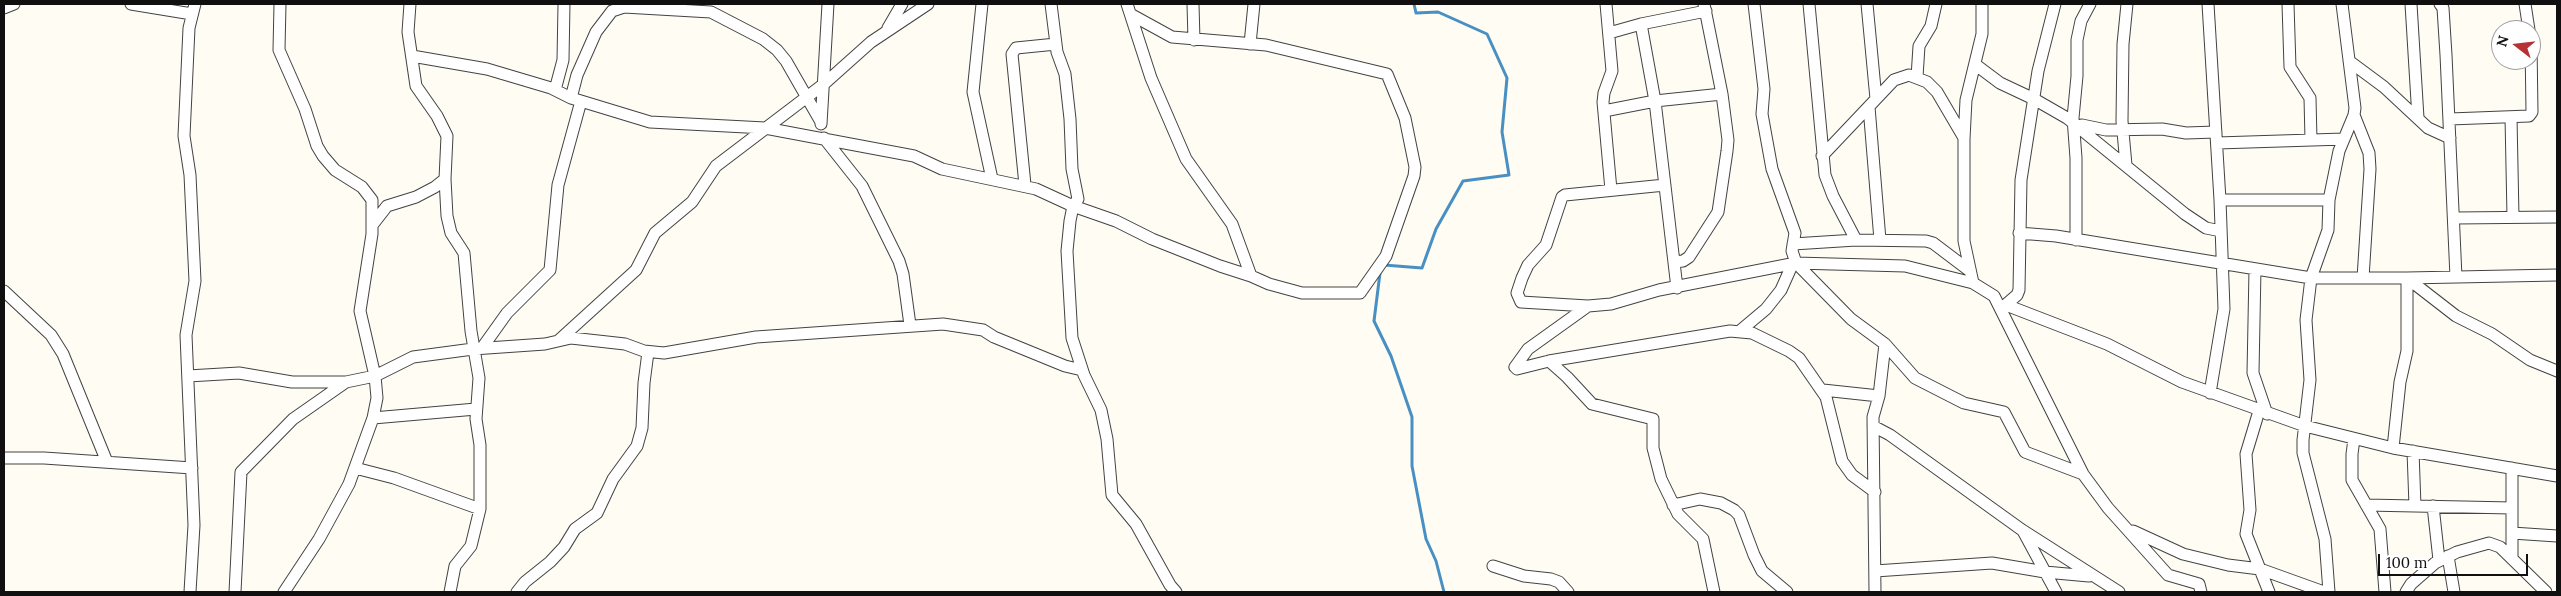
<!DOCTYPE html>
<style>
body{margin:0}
#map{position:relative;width:2561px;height:596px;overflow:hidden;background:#fefcf3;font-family:Lora,serif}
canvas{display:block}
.frame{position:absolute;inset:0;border:5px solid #101010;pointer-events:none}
.north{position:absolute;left:2491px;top:20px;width:50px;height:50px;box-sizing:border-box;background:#fff;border:1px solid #9f9f9f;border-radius:50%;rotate:286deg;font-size:14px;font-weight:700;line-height:20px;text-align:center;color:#101010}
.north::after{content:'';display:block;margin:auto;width:18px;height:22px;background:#b63234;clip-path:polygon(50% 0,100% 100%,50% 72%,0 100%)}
.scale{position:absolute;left:2378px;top:554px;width:150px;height:22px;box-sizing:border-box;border:2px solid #101010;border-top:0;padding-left:6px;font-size:15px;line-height:18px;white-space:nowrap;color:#101010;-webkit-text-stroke:4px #fff;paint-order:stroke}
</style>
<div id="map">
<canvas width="2561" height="596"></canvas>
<div class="frame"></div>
<div class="north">N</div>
<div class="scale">100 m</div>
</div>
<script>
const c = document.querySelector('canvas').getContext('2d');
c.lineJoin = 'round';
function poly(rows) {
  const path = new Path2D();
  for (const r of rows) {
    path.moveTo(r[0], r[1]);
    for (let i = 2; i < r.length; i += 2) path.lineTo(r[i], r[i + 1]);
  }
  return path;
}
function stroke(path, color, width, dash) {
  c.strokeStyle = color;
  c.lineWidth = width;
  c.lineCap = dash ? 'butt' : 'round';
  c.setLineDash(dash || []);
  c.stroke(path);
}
stroke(poly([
 [1384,265,1422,268,1436,229,1463,181,1509,175,1502,132,1507,78,1487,34,1438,12,1416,13,1414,4],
 [1380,273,1374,321,1391,356,1412,417,1412,466,1426,539,1436,561,1444,592]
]), '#488fc3', 3);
const minor = poly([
 [131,4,192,14],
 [280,4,279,50,305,109,317,146,323,156,335,170,362,187,372,200,372,234,360,311,375,376,377,398,373,418,349,484,319,539,284,592],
 [410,4,408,32,416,86,437,116,447,136,445,179,447,216,451,233,464,253,471,331,479,378,476,419,480,445,480,509,471,546,455,566,450,592],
 [982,4,973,92,992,179],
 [1051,4,1057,52,1065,74,1070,119,1072,169,1078,199,1073,206,1070,221,1067,251,1072,338,1084,375,1101,410,1107,439,1112,495,1136,524,1170,585,1176,592],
 [1127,4,1151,78,1186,159,1232,224,1251,276,1269,284,1302,293,1360,293,1386,256,1414,176,1415,167,1405,118,1387,74,1266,45,1172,37,1132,15],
 [1193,4,1194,40],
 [1606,4,1612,71,1604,93,1603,102,1611,190],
 [1754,4,1764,89,1762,114,1772,169,1795,233,1792,251,1796,263,1851,319,1885,344,1915,378,1964,403,2004,412,2025,452,2083,474],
 [1809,4,1825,175,1833,196,1856,240],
 [1867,4,1876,99],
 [2208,4,2220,200,2224,309,2210,393],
 [2288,4,2290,67,2310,98,2311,140],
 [2411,4,2418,118],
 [2440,4,2443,8,2446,55,2456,277],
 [2525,4,2529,30],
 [4,8,14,4],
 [1641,24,1655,101,1677,288],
 [888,28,902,4],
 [1609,33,1641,24,1706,11],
 [1250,44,1254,4],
 [412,56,487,69,551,88,571,98,650,122,765,128,914,156,942,169,1036,189,1073,206,1116,221,1152,239,1220,266,1251,276],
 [2349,61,2384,87,2428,128,2450,138],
 [1976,65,2000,83,2034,99,2067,118,2185,214,2206,228,2221,231],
 [1917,77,1919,46,1931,26,1936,4],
 [555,90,563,60,564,4],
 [571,98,577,75,596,32,612,11,624,7,711,12,763,39,777,50,786,61,821,122],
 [1869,107,1880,240],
 [1604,111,1655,101,1722,94],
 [2354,115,2369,153,2370,169,2363,278],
 [2511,117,2513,217],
 [2450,119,2529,116,2532,112,2531,43],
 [821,124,828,4],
 [2076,127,2082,125,2106,130,2162,129,2186,133,2216,132],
 [824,138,862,186,899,261,903,274,910,325],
 [2217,143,2344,139],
 [1822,156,1894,80,1909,75,1927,82,1937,92,1964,138],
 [2126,165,2122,121,2123,44,2127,4],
 [1025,185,1012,54,1016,48,1056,44],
 [1665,185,1565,195,1562,197,1546,245,1528,265,1522,278,1517,293,1521,302,1588,306,1611,304,1659,290,1796,263,1905,266,1973,283,1994,296,2083,474,2108,508,2168,575,2199,584,2201,592],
 [2220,200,2329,200],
 [2455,218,2557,217],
 [373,224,387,206,416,197,435,187,445,179],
 [2019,233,2056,236,2311,278,2407,278,2557,275],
 [2076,240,2076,158,2073,118,2077,76,2077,40,2081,21,2090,4],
 [1793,244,1856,240,1926,241,1933,243,1970,271],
 [1674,262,1683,261,1689,257,1718,212,1727,151,1728,140,1722,94,1704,4],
 [2255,269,2253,373,2267,414],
 [2407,281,2416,285,2456,316,2492,334,2530,360,2557,371],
 [1973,283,1964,241,1964,139,1966,100,1982,34,1982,4],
 [4,291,51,335,63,354,107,462],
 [2006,305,2107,344,2182,382,2305,426,2393,448,2557,476],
 [1588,306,1528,349,1515,367,1517,369,1549,361,1730,331,1752,333,1789,351,1799,358,1826,397,1842,461,1852,475,1875,492],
 [2002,308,2017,295,2019,290,2021,180,2038,71,2055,4],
 [1741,330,1766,309,1781,290,1793,263],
 [558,341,636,270,655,233,692,202,716,166,824,84,871,42,928,4],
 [482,348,507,313,550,270,558,185,581,101],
 [1549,361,1567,377,1592,404,1653,419,1653,448,1661,479,1678,514,1703,539,1714,592],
 [188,376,239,373,292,382,346,382,375,376,413,357,473,349,545,344,571,338,625,344,644,351,664,353,756,337,943,324,983,330,994,337,1065,366,1082,370],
 [1823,390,1879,396],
 [2259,411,2246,454,2250,510,2246,534,2269,592],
 [373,418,476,409],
 [1873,426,1890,435,2022,530,2119,592],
 [2354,439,2352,454,2352,480,2380,529,2385,592],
 [2393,448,2400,382,2407,351,2407,278],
 [2413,451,2415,506],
 [4,458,44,458,192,468],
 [355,468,394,478,480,509],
 [1673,505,1700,499,1721,503,1734,510,1739,515,1754,555,1762,571,1787,592],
 [2366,505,2512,508],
 [2433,506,2439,560],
 [2023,531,2056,592],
 [2133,531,2183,554,2228,565,2260,569,2324,592],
 [2512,533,2557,536],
 [2448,556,2454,592],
 [2512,558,2512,468],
 [1493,566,1524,576,1551,579,1559,582,1568,592],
 [1875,571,1992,563,2045,572,2089,576],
 [190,592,194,525,186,335,195,281,190,175,184,136,189,28,195,4],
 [235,592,241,472,293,419,346,382],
 [517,592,525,582,550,562,564,547,575,529,597,513,613,479,637,446,642,428,644,383,648,352],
 [1875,592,1873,417,1879,396,1885,344],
 [2329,592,2325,539,2303,453,2303,440,2310,380,2306,320,2311,278,2328,230,2329,200,2339,151,2354,115,2355,108,2342,4],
 [2406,592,2411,584,2435,563,2457,552,2489,543,2500,547,2546,592]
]);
stroke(minor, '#434343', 13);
stroke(minor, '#fff', 11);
</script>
